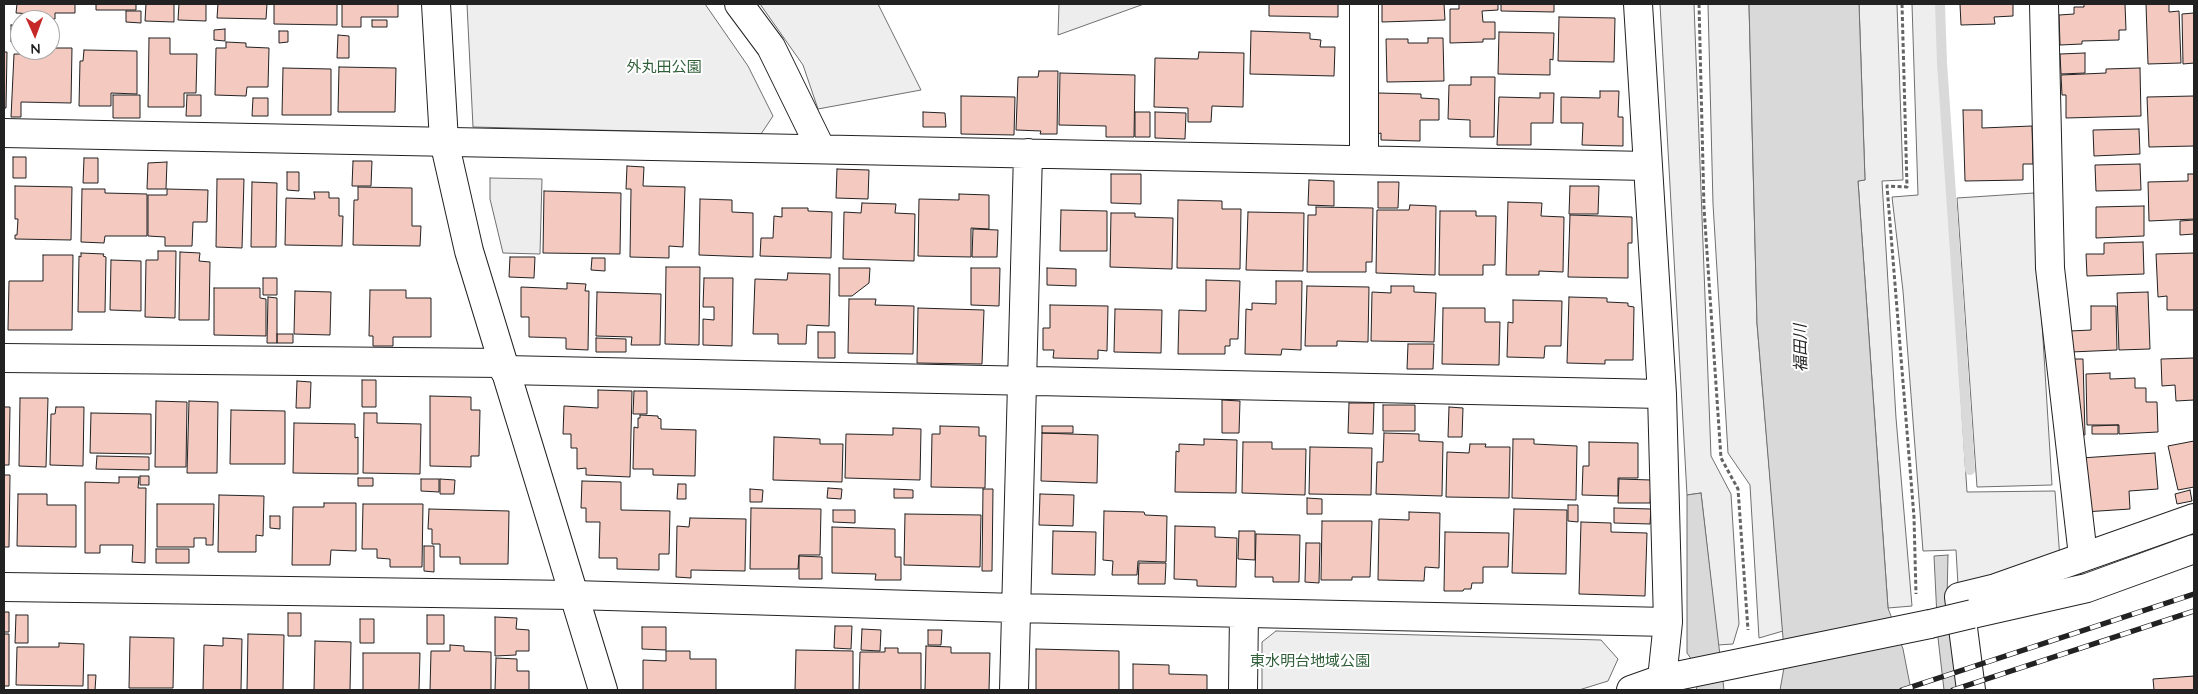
<!DOCTYPE html>
<meta charset="utf-8">
<style>
body{margin:0}
#map{position:relative;width:2198px;height:694px;overflow:hidden;background:#fff;font-family:Quicksand,sans-serif}
canvas{display:block}
.frame{position:absolute;inset:0;border:5px solid #222;pointer-events:none}
.north{position:absolute;left:10px;top:10px;width:50px;height:50px;box-sizing:border-box;background:#fff;border:1px solid #a7a7a7;border-radius:50%;rotate:178deg;font-size:14px;font-weight:700;line-height:20px;text-align:center;color:#222}
.north::after{content:'';display:block;margin:auto;width:18px;height:22px;background:#c62828;clip-path:polygon(50% 0,100% 100%,50% 72%,0 100%)}
</style>
<div id="map">
<canvas width="2198" height="694"></canvas>
<div class="frame"></div>
<div class="north">N</div>
</div>
<script>
const c = document.querySelector('canvas').getContext('2d');
c.lineJoin = 'round';
function fill(path, color) {
  c.fillStyle = color;
  c.fill(path, 'evenodd');
}
function poly(rows) {
  const path = new Path2D();
  for (const r of rows) {
    path.moveTo(r[0], r[1]);
    for (let i = 2; i < r.length; i += 2) path.lineTo(r[i], r[i + 1]);
  }
  return path;
}
function stroke(path, color, width, dash) {
  c.strokeStyle = color;
  c.lineWidth = width;
  c.lineCap = dash ? 'butt' : 'round';
  c.setLineDash(dash || []);
  c.stroke(path);
}
function label(font, color, halo, rows, align = 'center') {
  c.font = font + ' Quicksand,"Noto Sans JP",sans-serif';
  c.lineWidth = 4;
  c.setLineDash([]);
  c.textBaseline = 'middle';
  c.strokeStyle = halo;
  c.fillStyle = color;
  for (const [text, x, y, turn = 0] of rows) {
    c.save();
    c.translate(x, y);
    c.rotate((+turn || 0) * Math.PI / 180);
    c.textAlign = isNaN(turn) ? turn : align;
    if (halo) c.strokeText(text, 0, 0);
    c.fillText(text, 0, 0);
    c.restore();
  }
}
const green = poly([
 [467,4,705,4,748,66,773,116,761,134,473,127,467,4],
 [760,4,878,4,921,90,818,109,803,65,760,4],
 [1660,4,1694,4,1711,456,1731,494,1739,624,1733,644,1718,645,1701,493,1687,495,1660,4],
 [1708,4,1749,4,1757,323,1783,631,1759,638,1750,485,1728,453,1713,204,1708,4],
 [1859,4,1897,4,1903,180,1882,181,1896,418,1912,606,1888,608,1858,181,1865,180,1859,4],
 [1912,4,1937,4,1940,66,1967,492,2055,491,2060,559,1958,585,1956,550,1923,551,1903,291,1892,197,1918,195,1912,4],
 [2034,193,2052,485,1977,487,1957,198,2034,193],
 [1276,631,1601,640,1618,659,1608,681,1579,690,1262,690,1262,642,1276,631]
]);
fill(green, '#eee');
stroke(green, '#6f6f6f', 1);
const parking = poly([
 [1059,4,1144,4,1058,35,1059,4],
 [490,178,542,179,540,254,503,253,490,199,490,178]
]);
fill(parking, '#ededed');
stroke(parking, '#6f6f6f', 1);
const water = poly([
 [1749,4,1859,4,1865,180,1858,181,1888,608,1903,649,1911,690,1780,690,1785,662,1757,323,1749,4],
 [1701,493,1724,690,1696,690,1697,687,1692,660,1687,653,1687,495,1701,493],
 [1948,555,1947,600,1958,690,1944,690,1938,638,1934,556,1948,555]
]);
fill(water, '#d9d9d9');
stroke(water, '#6f6f6f', 1);
stroke(poly([
 [1940,4,1942,63,1970,470]
]), '#d9d9d9', 10);
const building = poly([
 [17,4,75,4,75,13,55,13,55,19,33,18,33,14,16,13,17,4],
 [96,4,136,4,136,10,96,10,96,4],
 [146,4,174,4,174,22,145,21,146,4],
 [179,4,206,4,206,21,178,20,179,4],
 [218,4,267,4,266,19,217,18,218,4],
 [274,4,337,4,337,25,274,24,274,4],
 [342,4,398,4,398,17,361,17,361,27,342,27,342,4],
 [1269,4,1338,4,1338,17,1269,16,1269,4],
 [1382,4,1444,4,1445,20,1382,22,1382,4],
 [1459,4,1498,4,1498,10,1482,11,1483,22,1495,22,1495,39,1483,39,1483,42,1450,43,1450,9,1459,9,1459,4],
 [1501,4,1554,4,1554,12,1501,11,1501,4],
 [1960,4,2013,4,2013,16,1994,17,1995,24,1961,25,1960,4],
 [2084,4,2125,4,2126,30,2119,30,2119,40,2082,41,2082,44,2060,45,2059,15,2074,14,2074,7,2084,7,2084,4],
 [2146,4,2169,4,2169,12,2179,11,2181,63,2148,64,2146,4],
 [126,11,141,11,141,23,126,22,126,11],
 [2194,13,2194,63,2183,64,2182,14,2194,13],
 [1559,17,1615,18,1614,62,1558,61,1559,17],
 [372,20,387,20,387,27,372,27,372,20],
 [11,25,20,25,20,42,11,42,11,25],
 [225,29,225,41,214,40,214,30,225,29],
 [279,31,288,31,288,42,279,43,279,31],
 [1251,31,1310,33,1310,39,1321,40,1320,47,1335,47,1334,76,1250,74,1251,31],
 [1499,32,1554,33,1553,60,1550,59,1550,75,1498,74,1499,32],
 [338,35,349,36,349,58,337,58,338,35],
 [149,38,170,38,170,54,197,54,196,93,184,93,184,107,148,107,149,38],
 [1428,38,1443,38,1444,81,1387,82,1386,39,1408,39,1408,43,1428,43,1428,38],
 [226,42,246,43,246,47,269,48,268,87,247,87,246,96,215,95,216,48,226,48,226,42],
 [50,48,72,48,71,103,21,102,21,117,11,117,14,54,25,54,24,50,50,50,50,48],
 [84,50,137,51,137,94,111,93,111,106,79,106,80,61,83,61,84,50],
 [4,52,7,52,6,108,4,108,4,52],
 [1199,52,1244,53,1243,107,1212,106,1211,122,1188,122,1188,108,1154,107,1155,58,1198,59,1199,52],
 [2085,53,2085,73,2061,74,2060,54,2085,53],
 [339,67,396,68,395,112,338,112,339,67],
 [283,68,331,69,331,115,282,115,283,68],
 [2140,68,2141,116,2066,118,2066,95,2062,95,2061,75,2106,73,2106,69,2140,68],
 [1039,71,1058,71,1057,134,1040,134,1041,131,1016,130,1018,77,1038,77,1039,71],
 [1060,73,1135,75,1134,137,1106,137,1106,126,1059,125,1060,73],
 [1471,77,1495,77,1494,137,1470,137,1470,120,1448,119,1449,85,1471,85,1471,77],
 [1600,91,1619,91,1618,117,1623,117,1623,146,1582,145,1583,123,1561,123,1561,97,1600,98,1600,91],
 [1378,93,1421,94,1421,98,1439,99,1439,120,1420,120,1420,141,1381,140,1381,133,1377,134,1378,93],
 [1540,93,1554,93,1553,123,1531,123,1531,145,1497,145,1499,97,1540,98,1540,93],
 [113,95,140,95,140,118,113,118,113,95],
 [187,95,201,95,201,116,186,116,187,95],
 [961,96,1015,97,1014,135,961,134,961,96],
 [2194,96,2194,146,2149,147,2147,97,2194,96],
 [253,98,268,98,268,116,252,116,253,98],
 [1963,110,1982,110,1982,128,2032,126,2033,164,2023,164,2023,180,1965,181,1963,110],
 [923,112,945,113,946,127,923,127,923,112],
 [1135,112,1150,112,1150,137,1135,137,1135,112],
 [1155,112,1186,113,1185,139,1155,138,1155,112],
 [2139,129,2140,154,2094,156,2093,130,2139,129],
 [13,157,26,157,26,178,13,178,13,157],
 [84,158,98,158,98,183,83,183,84,158],
 [353,161,372,161,371,186,352,186,353,161],
 [167,162,166,189,147,189,148,163,167,162],
 [2140,164,2141,190,2096,191,2095,165,2140,164],
 [627,166,644,167,643,186,685,187,683,247,669,246,669,258,630,257,631,189,626,189,627,166],
 [837,169,869,170,868,199,836,198,837,169],
 [287,172,299,172,299,191,287,190,287,172],
 [1111,174,1141,174,1141,204,1111,203,1111,174],
 [2188,174,2194,174,2194,219,2149,221,2148,182,2188,181,2188,174],
 [217,179,244,179,242,248,216,247,217,179],
 [1309,180,1334,181,1334,206,1308,205,1309,180],
 [252,182,277,183,276,247,251,247,252,182],
 [1378,182,1399,182,1398,208,1378,208,1378,182],
 [15,186,72,187,71,240,15,239,15,235,17,235,18,219,15,219,15,186],
 [1570,186,1599,186,1598,214,1569,214,1570,186],
 [358,187,412,188,412,226,421,226,420,246,353,245,354,200,358,200,358,187],
 [82,189,105,189,105,193,147,194,147,236,105,236,104,243,81,242,82,189],
 [167,189,208,190,207,222,193,222,192,246,165,246,165,237,148,236,148,195,167,195,167,189],
 [544,191,621,193,620,254,543,253,544,191],
 [314,192,329,192,329,198,339,198,339,216,343,216,342,246,285,245,286,198,315,199,314,192],
 [959,194,989,195,989,229,971,228,971,257,918,256,919,199,959,200,959,194],
 [700,199,732,200,732,212,753,213,753,257,699,255,700,199],
 [1178,200,1222,201,1222,209,1241,209,1240,269,1177,268,1178,200],
 [1508,202,1542,203,1541,216,1564,217,1563,272,1539,271,1539,275,1506,275,1508,202],
 [862,203,896,204,895,213,915,214,914,261,843,259,844,212,861,213,862,203],
 [1410,205,1436,206,1435,275,1376,273,1377,210,1409,210,1410,205],
 [2144,206,2144,236,2096,238,2096,207,2144,206],
 [1316,207,1373,208,1372,262,1366,262,1366,272,1307,272,1308,215,1316,215,1316,207],
 [782,208,808,208,808,211,832,212,831,258,760,256,761,238,773,238,774,216,782,217,782,208],
 [1061,210,1107,211,1107,251,1060,251,1061,210],
 [1440,211,1476,211,1476,216,1496,216,1495,265,1483,265,1483,275,1439,275,1440,211],
 [1248,212,1304,213,1303,271,1246,270,1248,212],
 [1111,213,1135,213,1135,217,1173,218,1172,269,1110,267,1111,213],
 [1570,215,1632,217,1632,243,1628,243,1628,278,1568,277,1570,215],
 [2194,220,2194,234,2180,235,2180,221,2194,220],
 [973,229,998,230,997,257,972,257,973,229],
 [2143,242,2144,274,2087,276,2086,254,2104,254,2104,243,2143,242],
 [158,251,176,251,175,318,145,317,146,260,158,260,158,251],
 [180,252,200,253,199,261,210,262,209,320,179,320,180,252],
 [81,253,104,254,103,256,106,257,105,312,78,312,79,256,81,257,81,253],
 [2194,253,2194,310,2167,310,2167,296,2158,297,2156,254,2194,253],
 [43,255,73,255,72,330,8,330,9,281,43,281,43,255],
 [510,257,535,257,534,278,509,277,510,257],
 [592,258,605,258,605,271,591,270,592,258],
 [111,260,141,261,141,311,110,310,111,260],
 [666,267,700,267,699,345,665,344,666,267],
 [839,268,870,268,869,283,852,296,839,296,839,268],
 [971,268,1000,268,999,306,971,305,971,268],
 [1047,268,1076,269,1076,286,1047,285,1047,268],
 [788,273,830,274,829,326,807,325,806,344,778,344,778,334,753,334,755,279,787,280,788,273],
 [263,278,277,278,277,295,263,295,263,278],
 [704,278,733,278,732,346,703,345,703,319,714,320,714,307,703,307,704,278],
 [1206,280,1240,281,1238,339,1230,339,1230,346,1225,346,1225,354,1178,354,1179,310,1206,311,1206,280],
 [1276,281,1302,281,1301,350,1282,349,1281,355,1245,354,1246,309,1252,310,1252,303,1276,304,1276,281],
 [567,283,586,284,585,291,589,291,588,350,566,349,566,338,529,337,529,317,521,317,521,287,567,289,567,283],
 [1307,286,1369,287,1368,342,1337,341,1337,346,1305,346,1307,286],
 [1391,286,1414,286,1414,292,1436,293,1434,342,1371,341,1372,292,1391,293,1391,286],
 [214,288,260,288,260,298,266,299,266,336,214,335,214,288],
 [370,290,406,290,406,298,431,298,431,337,393,337,393,346,373,346,373,336,369,336,370,290],
 [295,291,331,292,330,335,294,334,295,291],
 [597,292,661,294,660,345,631,345,632,337,596,336,597,292],
 [2148,292,2150,349,2119,350,2117,293,2148,292],
 [268,297,277,298,277,343,267,343,268,297],
 [1569,297,1607,298,1607,302,1628,303,1628,306,1634,307,1633,360,1605,360,1605,364,1567,363,1569,297],
 [849,299,876,299,875,305,914,306,913,354,848,353,849,299],
 [1513,300,1562,301,1561,346,1545,346,1544,358,1507,357,1508,322,1513,323,1513,300],
 [1050,305,1108,306,1107,351,1098,350,1098,359,1053,358,1054,350,1043,350,1043,328,1050,328,1050,305],
 [2091,306,2116,306,2117,350,2071,352,2070,331,2091,330,2091,306],
 [918,308,984,310,982,364,917,363,918,308],
 [1443,308,1485,308,1485,322,1500,322,1499,365,1442,364,1443,308],
 [1115,309,1162,310,1161,353,1114,352,1115,309],
 [818,332,835,332,835,358,818,358,818,332],
 [277,334,293,334,293,343,277,343,277,334],
 [596,338,626,339,626,352,596,352,596,338],
 [1408,344,1434,344,1433,369,1407,369,1408,344],
 [2194,358,2194,400,2176,401,2175,385,2162,386,2161,359,2194,358],
 [2072,359,2083,359,2085,435,2074,435,2072,359],
 [2110,373,2110,379,2135,378,2135,388,2146,388,2146,402,2157,402,2158,432,2119,434,2119,425,2087,425,2086,374,2110,373],
 [362,380,376,380,376,407,362,407,362,380],
 [297,381,311,382,310,408,296,408,297,381],
 [598,390,632,391,630,477,586,475,586,468,577,469,577,448,571,448,571,434,563,434,564,406,598,408,598,390],
 [634,391,647,391,647,414,633,414,634,391],
 [430,396,471,397,471,410,480,410,479,456,471,456,471,467,430,466,430,396],
 [20,398,48,398,46,467,19,466,20,398],
 [1222,400,1240,401,1239,433,1222,433,1222,400],
 [156,401,187,402,186,467,155,467,156,401],
 [189,401,218,402,217,473,187,473,189,401],
 [1349,403,1374,403,1373,434,1348,433,1349,403],
 [1383,405,1415,405,1415,431,1383,431,1383,405],
 [4,407,10,407,9,465,4,465,4,407],
 [56,407,84,407,83,466,50,465,51,414,55,414,56,407],
 [1449,407,1463,408,1462,437,1448,437,1449,407],
 [231,410,285,411,285,464,230,464,231,410],
 [91,413,151,414,151,454,90,453,91,413],
 [364,413,377,413,377,423,421,424,420,474,363,473,364,413],
 [640,415,658,416,658,418,661,419,661,429,696,430,695,476,653,475,653,469,633,469,634,427,638,428,638,418,640,418,640,415],
 [294,423,355,424,355,438,358,437,358,474,293,473,294,423],
 [2118,425,2118,434,2092,434,2092,426,2118,425],
 [940,426,979,427,979,436,986,436,985,488,931,487,932,434,940,434,940,426],
 [1042,426,1073,426,1073,433,1042,433,1042,426],
 [893,428,921,429,920,480,845,478,846,434,893,435,893,428],
 [1042,433,1098,435,1097,483,1041,481,1042,433],
 [1384,433,1419,434,1419,441,1443,442,1442,496,1376,494,1377,462,1383,462,1384,433],
 [774,437,820,439,820,444,843,444,842,482,773,480,774,437],
 [1204,439,1237,440,1236,493,1175,492,1176,451,1179,452,1179,444,1204,445,1204,439],
 [1513,439,1534,439,1534,444,1577,446,1576,500,1512,498,1513,439],
 [2194,441,2194,487,2178,490,2168,446,2194,441],
 [1243,442,1272,442,1272,449,1306,449,1305,495,1242,493,1243,442],
 [1589,442,1638,443,1638,478,1618,478,1618,496,1582,495,1583,466,1589,466,1589,442],
 [1470,444,1486,444,1485,447,1510,447,1509,498,1446,497,1447,452,1469,453,1470,444],
 [1310,447,1372,448,1371,495,1309,494,1310,447],
 [2155,453,2158,489,2129,491,2130,509,2084,512,2081,458,2155,453],
 [97,456,149,457,149,470,96,469,97,456],
 [4,475,10,475,9,547,4,547,4,475],
 [140,476,149,476,149,485,140,485,140,476],
 [119,477,139,477,138,488,146,488,145,563,132,562,133,545,100,545,100,553,85,553,85,482,119,483,119,477],
 [358,478,373,478,373,486,358,486,358,478],
 [421,479,439,479,439,492,421,491,421,479],
 [440,479,455,480,454,494,440,494,440,479],
 [1619,479,1651,480,1650,503,1618,503,1619,479],
 [582,481,621,482,621,510,670,511,669,554,659,554,659,570,617,569,617,558,599,558,600,522,586,522,586,508,581,508,582,481],
 [678,484,686,484,686,499,677,499,678,484],
 [828,488,842,489,841,499,827,498,828,488],
 [750,489,763,490,762,502,750,502,750,489],
 [894,489,913,490,913,498,894,498,894,489],
 [983,489,993,489,992,571,982,571,983,489],
 [2190,490,2192,501,2177,504,2175,494,2190,490],
 [18,494,47,494,47,505,76,505,76,547,17,546,18,494],
 [1040,494,1074,495,1073,526,1039,525,1040,494],
 [219,495,264,496,263,536,256,535,256,552,218,552,219,495],
 [1307,498,1322,499,1322,514,1307,514,1307,498],
 [324,503,356,503,356,551,331,550,330,565,292,565,293,507,324,507,324,503],
 [157,504,214,504,213,545,206,545,206,538,194,538,194,547,157,547,157,504],
 [363,504,423,504,422,567,390,567,390,559,377,558,377,549,362,549,363,504],
 [1568,505,1578,505,1578,522,1568,521,1568,505],
 [751,508,821,509,820,555,799,555,798,569,750,569,751,508],
 [1614,508,1651,509,1650,524,1614,523,1614,508],
 [429,509,509,511,508,564,460,564,460,557,440,557,440,544,432,544,432,529,428,529,429,509],
 [1514,509,1567,510,1566,574,1512,573,1514,509],
 [833,510,855,510,855,523,833,522,833,510],
 [1104,511,1144,512,1145,515,1167,516,1166,562,1138,561,1137,575,1112,575,1113,561,1103,560,1104,511],
 [1409,512,1440,513,1439,568,1425,567,1424,581,1378,580,1379,519,1409,520,1409,512],
 [905,514,981,515,980,567,904,565,905,514],
 [270,516,280,516,280,529,270,528,270,516],
 [690,518,746,519,745,571,691,570,691,578,676,577,677,526,689,527,690,518],
 [1322,521,1372,521,1370,577,1352,577,1352,580,1321,580,1322,521],
 [1581,522,1611,523,1611,532,1647,533,1645,596,1579,594,1581,522],
 [1175,526,1215,527,1215,537,1237,538,1236,587,1197,586,1197,580,1174,579,1175,526],
 [832,527,895,529,895,557,901,557,901,580,875,580,876,574,832,573,832,527],
 [1053,531,1096,532,1095,575,1052,574,1053,531],
 [1239,531,1255,531,1255,560,1238,559,1239,531],
 [1445,532,1509,533,1508,567,1483,567,1483,583,1472,583,1471,589,1464,589,1463,591,1444,591,1445,532],
 [1256,534,1300,535,1299,582,1273,582,1273,577,1255,577,1256,534],
 [1306,543,1320,543,1319,583,1305,582,1306,543],
 [424,546,434,546,434,572,424,571,424,546],
 [156,549,189,549,189,563,156,563,156,549],
 [799,556,822,557,822,579,799,579,799,556],
 [1139,563,1166,563,1165,584,1138,584,1139,563],
 [4,612,9,612,9,632,4,632,4,612],
 [288,613,301,613,301,636,288,636,288,613],
 [16,615,28,615,28,643,15,643,16,615],
 [427,615,444,615,444,644,427,644,427,615],
 [495,617,517,618,516,629,529,630,529,651,516,651,516,655,495,656,495,617],
 [360,619,374,619,374,643,360,643,360,619],
 [835,626,852,626,851,649,834,648,835,626],
 [642,627,666,627,666,650,642,649,642,627],
 [862,629,881,630,880,651,861,650,862,629],
 [928,630,942,630,941,645,928,645,928,630],
 [4,634,9,634,9,686,4,686,4,634],
 [248,634,284,635,283,690,247,690,248,634],
 [130,637,174,638,173,688,129,688,130,637],
 [223,638,242,639,241,690,203,690,204,645,223,646,223,638],
 [315,641,351,642,350,690,314,690,315,641],
 [59,643,84,644,83,686,16,685,17,647,59,647,59,643],
 [450,645,464,646,464,651,491,652,491,690,430,690,431,651,450,651,450,645],
 [926,646,951,647,951,653,990,653,989,690,925,690,926,646],
 [885,648,898,648,898,653,921,653,921,690,859,690,860,652,885,652,885,648],
 [1036,649,1119,651,1119,690,1036,690,1036,649],
 [796,650,853,651,853,690,795,690,796,650],
 [666,651,690,651,690,659,716,659,716,690,643,690,643,660,666,661,666,651],
 [363,653,420,653,419,690,363,690,363,653],
 [496,658,517,659,517,671,529,671,529,690,495,690,496,658],
 [1133,664,1169,665,1169,674,1207,675,1207,690,1133,690,1133,664],
 [88,675,96,675,95,690,88,690,88,675],
 [2194,676,2194,690,2154,690,2153,679,2194,676]
]);
fill(building, '#f3c9c0');
stroke(building, '#222', 1);
const street = poly([
 [739,4,771,47,821,149],
 [1638,4,1648,166],
 [2044,4,2050,268,2083,556],
 [4,133,1648,166,1662,394,1668,622,1662,679],
 [1364,160,1364,4],
 [4,358,502,363],
 [504,370,1662,394],
 [4,587,574,595,1016,608,1668,622],
 [1014,690,1028,153],
 [1243,690,1244,613],
 [1971,690,1959,597,1996,588,2194,518]
]);
const secondary = poly([
 [436,4,444,141,469,251,603,690],
 [1972,614,2087,588,2194,549],
 [1631,690,1662,679,1930,624]
]);
stroke(street, '#222', 30);
stroke(secondary, '#222', 30);
stroke(poly([
 [1699,4,1704,208,1721,458,1738,489,1748,630],
 [1902,4,1907,187,1887,186,1914,517,1916,594]
]), '#646464', 3, [4, 2.5]);
stroke(street, '#fff', 28);
stroke(secondary, '#fff', 28);
const rail = poly([
 [1902,690,2194,594],
 [1953,690,2194,611]
]);
stroke(rail, '#222', 5.5);
stroke(rail, '#fff', 4, [11]);
const secondaryBridge = poly([
 [1930,624,1972,614]
]);
stroke(secondaryBridge, '#222', 30, []);
stroke(secondaryBridge, '#fff', 28);
label('15px', '#2f5e38', '#fff', [
 ["外丸田公園",664,67],
 ["東水明台地域公園",1310,661]
]);
label('italic 16px', '#222', '#fff', [
 ["福田川",1801,348,-91]
]);
</script>
